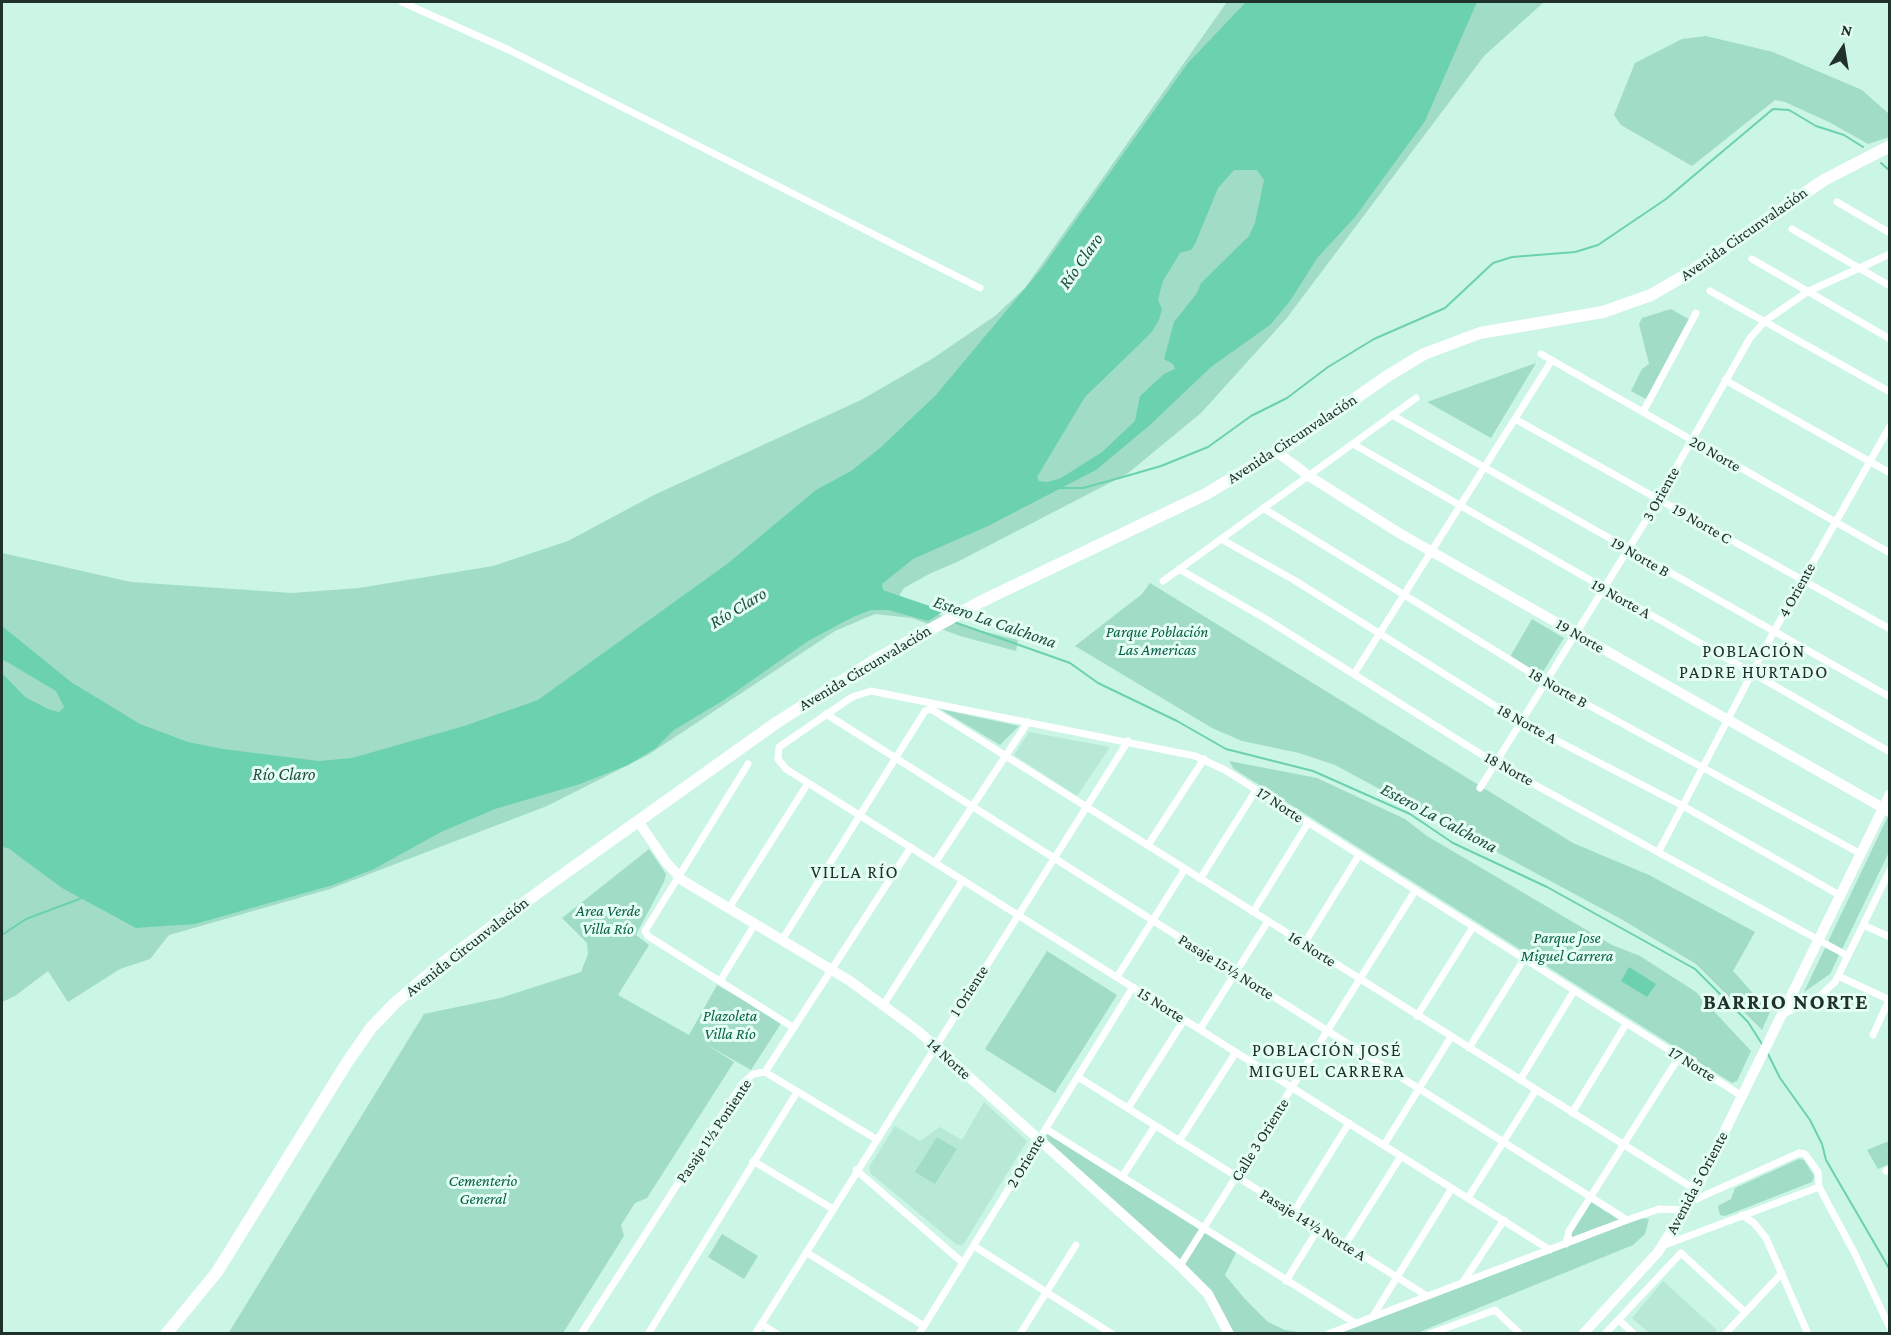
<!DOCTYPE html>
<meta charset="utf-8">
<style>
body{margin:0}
#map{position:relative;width:1891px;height:1335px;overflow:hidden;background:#cbf5e4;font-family:"Crimson Pro",serif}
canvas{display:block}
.frame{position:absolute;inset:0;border:3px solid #20302a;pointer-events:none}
.north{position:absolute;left:1813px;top:18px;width:60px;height:60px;-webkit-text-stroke:4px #e5fef4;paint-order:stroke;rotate:12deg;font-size:16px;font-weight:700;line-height:24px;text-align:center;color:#20302a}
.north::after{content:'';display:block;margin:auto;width:21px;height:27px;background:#20302a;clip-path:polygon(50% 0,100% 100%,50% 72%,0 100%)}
</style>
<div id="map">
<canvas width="1891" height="1335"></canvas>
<div class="frame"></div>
<div class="north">N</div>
</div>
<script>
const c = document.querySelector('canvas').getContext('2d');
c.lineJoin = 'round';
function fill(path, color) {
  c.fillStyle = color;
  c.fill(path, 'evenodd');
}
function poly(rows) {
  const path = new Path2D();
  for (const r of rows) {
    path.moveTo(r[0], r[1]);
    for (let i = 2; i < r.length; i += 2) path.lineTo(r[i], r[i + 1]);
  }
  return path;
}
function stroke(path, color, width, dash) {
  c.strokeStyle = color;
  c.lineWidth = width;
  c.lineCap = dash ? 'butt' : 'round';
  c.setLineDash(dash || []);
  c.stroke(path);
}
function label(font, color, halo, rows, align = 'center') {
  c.font = font + ' "Crimson Pro",serif';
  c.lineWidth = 6;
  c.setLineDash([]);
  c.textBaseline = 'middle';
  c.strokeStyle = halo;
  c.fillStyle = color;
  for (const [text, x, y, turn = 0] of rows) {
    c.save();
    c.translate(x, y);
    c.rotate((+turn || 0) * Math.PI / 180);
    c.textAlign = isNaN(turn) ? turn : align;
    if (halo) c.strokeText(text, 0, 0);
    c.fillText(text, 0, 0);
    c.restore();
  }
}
fill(poly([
 [1029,732,1110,747,1077,796,1014,755],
 [984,1102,1027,1141,963,1245,957,1245,870,1173,869,1167,895,1126,920,1141,940,1127,962,1140],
 [1663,1281,1717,1330,1713,1333,1649,1333,1632,1318]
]), '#b8e9d6');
fill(poly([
 [1227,2,1544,2,1484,56,1286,319,1201,413,1127,474,957,562,929,574,904,588,899,596,966,627,1018,640,1016,651,960,636,912,618,875,614,835,631,648,755,547,806,330,889,169,935,150,959,120,969,68,1002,48,971,15,996,2,1002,2,553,131,582,292,593,359,588,493,566,568,541,654,495,861,400,932,359,995,316,1025,288],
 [1706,36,1773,52,1862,90,1889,114,1889,137,1868,144,1829,122,1785,102,1775,100,1692,166,1621,125,1614,115,1635,63,1682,39],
 [1671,309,1692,321,1646,399,1631,391,1642,369,1649,364,1639,324,1642,318],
 [1536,363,1491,438,1427,402],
 [1150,583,1573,843,1649,875,1755,932,1733,971,1770,1012,1762,1030,1696,964,1621,919,1335,765,1299,753,1242,741,1212,728,1075,646,1142,594],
 [1532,619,1564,638,1541,675,1510,657],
 [940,709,1019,726,1000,745],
 [1229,761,1317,778,1405,819,1427,836,1612,945,1640,956,1696,992,1751,1051,1737,1081,1732,1083,1234,769],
 [1889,814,1889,852,1830,974,1804,992],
 [649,849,666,874,664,882,636,935,649,945,618,995,689,1035,717,985,782,1022,751,1070,704,1043,734,1062,647,1198,635,1203,621,1225,624,1236,563,1333,228,1334,424,1014,500,998,581,972,588,954,587,943,562,918],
 [1047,951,1117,995,1055,1093,985,1049],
 [1048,1133,1237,1251,1225,1275,1244,1298,1268,1322,1285,1330,1305,1333,1227,1333,1216,1300,1043,1140],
 [937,1137,957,1149,935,1184,915,1172],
 [1889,1141,1889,1164,1878,1169,1867,1150],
 [1799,1159,1804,1160,1814,1176,1812,1182,1725,1216,1720,1215,1718,1206,1731,1199,1735,1188],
 [1591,1202,1619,1220,1573,1237,1570,1235],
 [1642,1218,1649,1219,1645,1234,1633,1245,1417,1333,1340,1333],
 [722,1234,758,1256,744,1279,708,1257]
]), '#a1ddc6');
fill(poly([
 [1246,2,1477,2,1425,121,1355,217,1318,257,1290,301,1270,325,1211,367,1150,425,1096,470,988,526,913,559,882,584,883,590,944,611,928,621,888,610,871,610,853,617,808,641,724,700,674,730,656,748,628,765,580,784,495,809,441,832,374,869,333,885,195,924,136,928,62,888,8,848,2,847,2,673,25,697,48,709,59,712,64,707,56,691,2,659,2,626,71,682,140,724,188,742,223,749,319,761,352,758,464,726,538,700,727,564,816,490,851,471,880,448,936,395,1042,268,1188,63],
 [1234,170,1257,170,1264,180,1255,223,1249,236,1201,283,1197,293,1174,322,1164,359,1173,364,1175,369,1164,374,1140,396,1135,421,1102,452,1061,478,1047,482,1039,481,1037,477,1085,397,1151,333,1159,320,1162,309,1158,300,1163,281,1180,253,1191,250,1195,244,1218,188],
 [1629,967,1656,984,1647,997,1621,981]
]), '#6cd1af');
stroke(poly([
 [1881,163,1890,171],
 [1058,488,1083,488,1123,477,1161,466,1208,447,1251,416,1287,398,1328,367,1374,339,1445,308,1493,263,1512,257,1575,252,1598,245,1666,199,1773,109,1789,110,1816,126,1844,135,1863,147],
 [954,622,1070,663,1098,683,1177,721,1226,749,1313,771,1410,814,1453,843,1547,887,1695,969,1748,1022,1762,1044],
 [2,935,26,919,82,898],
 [1768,1054,1780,1078,1810,1120,1822,1144,1826,1160,1890,1270]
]), '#6cd1af', 2);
stroke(poly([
 [402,2,509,50,980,288],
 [1837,202,1890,233],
 [1792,229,1890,286],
 [1752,259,1890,339],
 [1710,291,1890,392],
 [1541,354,1890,553],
 [1725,380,1890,473],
 [1643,412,1696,313],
 [1392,415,1890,697],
 [1515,419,1890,629],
 [1353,444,1890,752],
 [1263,508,1546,682,1861,854],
 [1221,539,1294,580,1521,722,1683,806,1841,896],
 [1179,569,1266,619,1495,763,1848,956],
 [1163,581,1416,398],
 [1354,674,1552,360],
 [826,714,1627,1220],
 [748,764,645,931,648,936,794,1028],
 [1480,788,1645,522,1750,338,1765,321,1807,292,1890,254],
 [1148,845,1204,759],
 [1659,851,1773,633,1890,426],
 [935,863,1028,722],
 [1200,879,1256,790],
 [729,908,808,783],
 [1253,912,1308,823],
 [1863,925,1890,937],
 [782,940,925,711,931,709,1696,1190],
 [1304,944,1359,855],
 [1838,976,1890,1000],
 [1117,977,1185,869],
 [720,981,755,924],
 [884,1004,963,880],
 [1783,1014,1820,996,1835,982,1890,870],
 [1417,1016,1473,927],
 [1200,1029,1268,921],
 [1873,1035,1889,1000],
 [1469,1048,1524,959],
 [765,1072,876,1139],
 [1078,1077,1427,1296],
 [1520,1080,1574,991],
 [1128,1108,1184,1020],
 [1572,1113,1626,1024],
 [1046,1129,1355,1323],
 [1179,1141,1236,1052],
 [1384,1145,1451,1037],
 [753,1161,833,1209],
 [856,1170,963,1263],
 [1886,1171,1890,1169],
 [1122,1177,1155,1126],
 [1468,1198,1536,1090],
 [1692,1201,1799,1153,1805,1154,1818,1172,1819,1187,1855,1254,1890,1328],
 [1293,1213,1349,1123],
 [1742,1215,1754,1223,1766,1238,1808,1334],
 [1566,1244,1569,1231,1679,1057],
 [1345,1245,1401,1156],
 [974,1246,1112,1334],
 [1662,1246,1819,1187],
 [1550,1250,786,769,778,759,779,747,852,697,871,691,1195,756,1225,770,1742,1096],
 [806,1252,924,1326],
 [1180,1266,1415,891],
 [1286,1281,1318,1229],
 [1463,1282,1504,1220],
 [1373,1316,1452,1188],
 [1619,1320,1634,1334],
 [761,1324,777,1334],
 [581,1334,742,1084,753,1074,765,1072,911,847],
 [648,1334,797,1092],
 [755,1334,1128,741],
 [919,1334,1133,987],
 [1020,1334,1076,1245],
 [1328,1334,1627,1220,1659,1209,1685,1210],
 [1430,1334,1495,1310,1520,1334],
 [1605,1334,1681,1253,1745,1312],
 [1725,1334,1782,1273]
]), '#fff', 7);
stroke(poly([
 [1277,452,1309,476,1399,533,1890,812],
 [638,821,666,862,682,880,850,981,918,1031,1180,1266,1208,1294,1229,1334],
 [1583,1334,1658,1252,1690,1202,1890,794]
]), '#fff', 10);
stroke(poly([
 [166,1334,217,1272,348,1061,371,1028,395,1003,436,968,547,886,776,723,875,660,980,602,1206,494,1291,443,1389,375,1424,354,1480,333,1603,312,1651,295,1689,273,1824,180,1890,146]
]), '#fff', 12);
label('16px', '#20302a', '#e5fef4', [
 ["Avenida Circunvalación",1744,234,-35],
 ["Avenida Circunvalación",1292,439,-33],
 ["20 Norte",1715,454,30],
 ["3 Oriente",1661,494,-61],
 ["19 Norte C",1702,524,30],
 ["19 Norte B",1640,557,30],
 ["4 Oriente",1797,590,-61],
 ["19 Norte A",1621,599,29],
 ["19 Norte",1580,636,30],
 ["Avenida Circunvalación",865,668,-31],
 ["18 Norte B",1558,688,30],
 ["18 Norte A",1527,724,29],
 ["18 Norte",1509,769,29],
 ["17 Norte",1280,805,33],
 ["Avenida Circunvalación",467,947,-38],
 ["16 Norte",1312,949,32],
 ["Pasaje 15½ Norte",1226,967,32],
 ["1 Oriente",969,991,-57],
 ["15 Norte",1161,1005,32],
 ["14 Norte",949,1059,42],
 ["17 Norte",1692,1064,32],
 ["Pasaje 1½ Poniente",714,1131,-56],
 ["Calle 3 Oriente",1260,1140,-58],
 ["2 Oriente",1026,1161,-59],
 ["Avenida 5 Oriente",1697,1183,-62],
 ["Pasaje 14½ Norte A",1313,1225,32]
]);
label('italic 16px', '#075d47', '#e5fef4', [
 ["Parque Población",1157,632],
 ["Las Americas",1157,650],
 ["Area Verde",608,911],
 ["Villa Río",608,929],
 ["Parque Jose",1567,938],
 ["Miguel Carrera",1567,956],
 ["Plazoleta",730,1016],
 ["Villa Río",730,1034],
 ["Cementerio",483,1181],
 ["General",483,1199]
]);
label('italic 18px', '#224e40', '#e5fef4', [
 ["Río Claro",1081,261,-55],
 ["Río Claro",738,608,-31],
 ["Estero La Calchona",995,622,19],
 ["Río Claro",284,774],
 ["Estero La Calchona",1439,818,28]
]);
c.letterSpacing = '1.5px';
label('18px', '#20302a', '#e5fef4', [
 ["POBLACIÓN",1754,651],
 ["PADRE HURTADO",1754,672],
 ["VILLA RÍO",855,872],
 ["POBLACIÓN JOSÉ",1327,1050],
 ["MIGUEL CARRERA",1327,1071]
]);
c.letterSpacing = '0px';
c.letterSpacing = '1.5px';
label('bold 22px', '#20302a', '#e5fef4', [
 ["BARRIO NORTE",1786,1002]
]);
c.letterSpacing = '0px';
</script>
